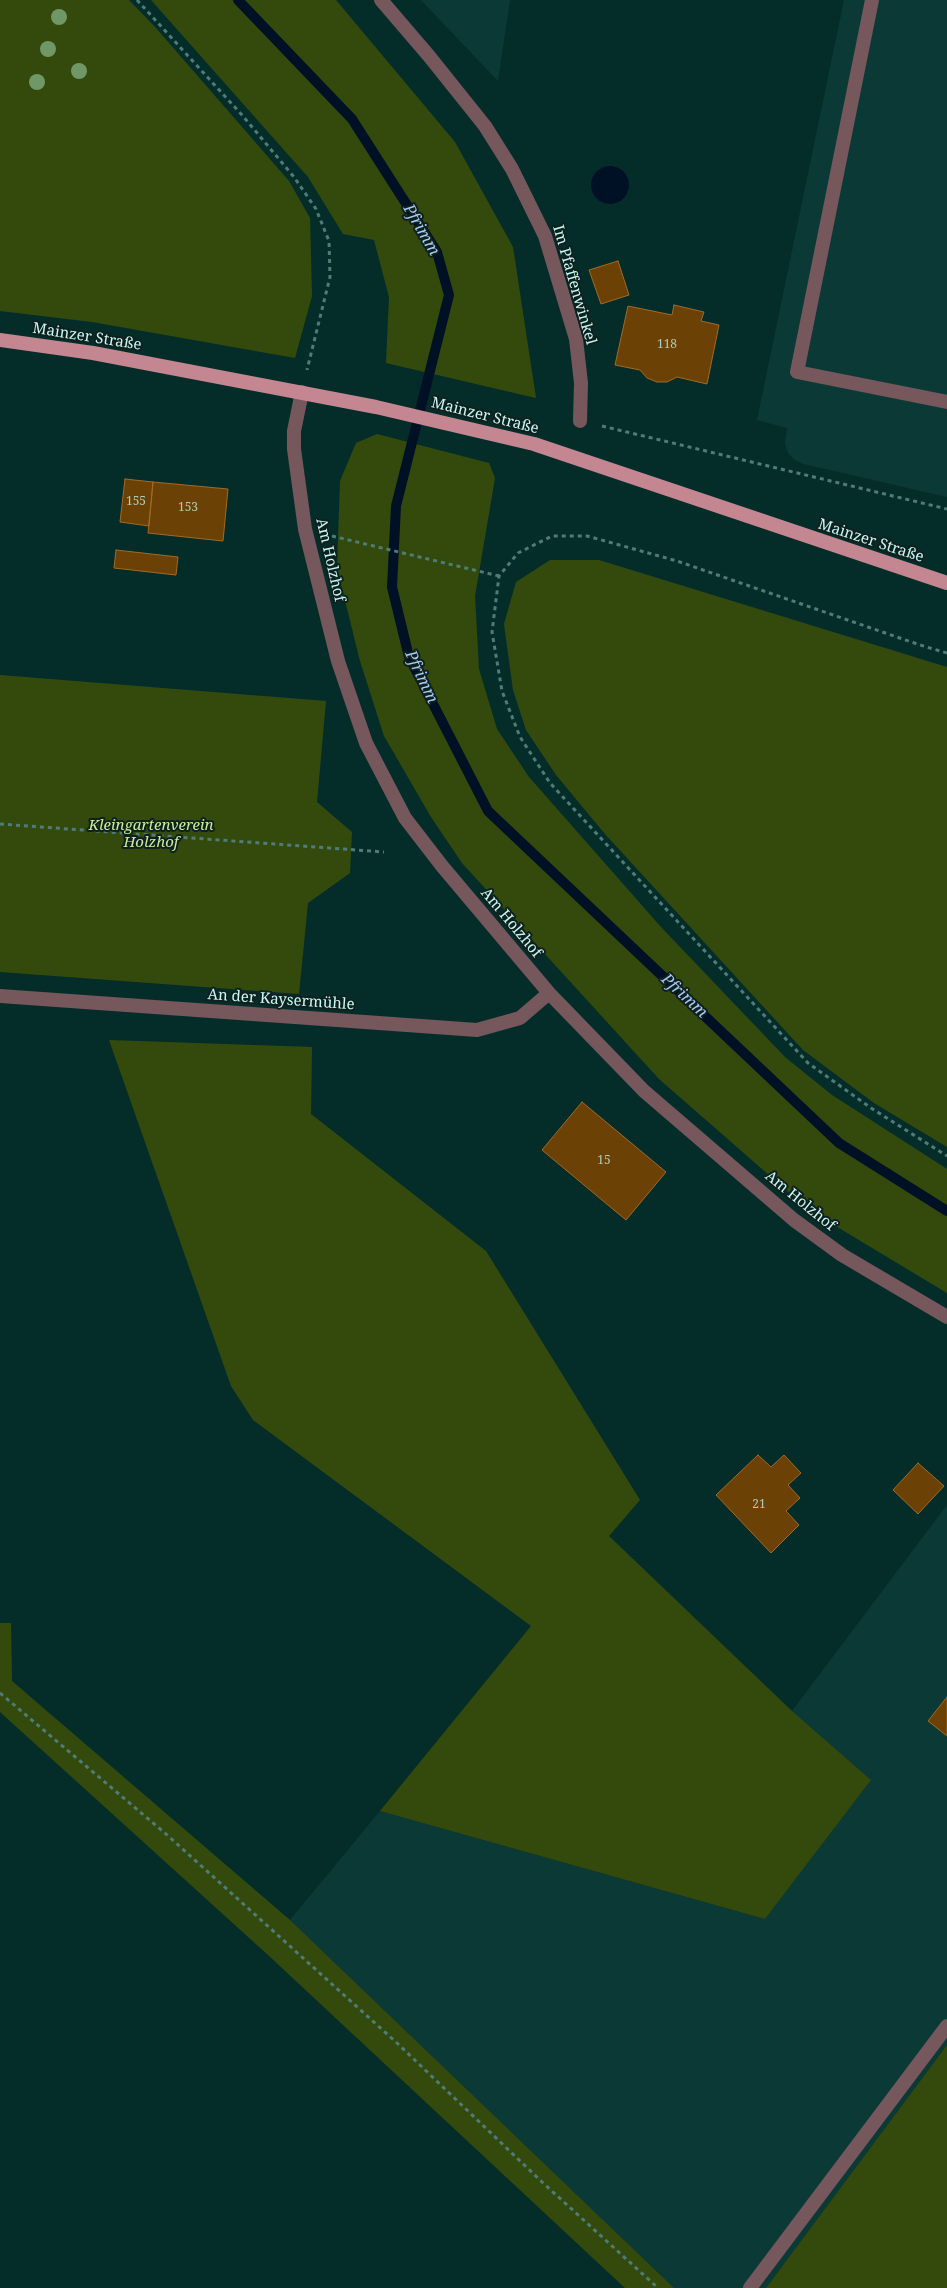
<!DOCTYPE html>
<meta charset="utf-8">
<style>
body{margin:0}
canvas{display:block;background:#042d2a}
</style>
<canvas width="947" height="2288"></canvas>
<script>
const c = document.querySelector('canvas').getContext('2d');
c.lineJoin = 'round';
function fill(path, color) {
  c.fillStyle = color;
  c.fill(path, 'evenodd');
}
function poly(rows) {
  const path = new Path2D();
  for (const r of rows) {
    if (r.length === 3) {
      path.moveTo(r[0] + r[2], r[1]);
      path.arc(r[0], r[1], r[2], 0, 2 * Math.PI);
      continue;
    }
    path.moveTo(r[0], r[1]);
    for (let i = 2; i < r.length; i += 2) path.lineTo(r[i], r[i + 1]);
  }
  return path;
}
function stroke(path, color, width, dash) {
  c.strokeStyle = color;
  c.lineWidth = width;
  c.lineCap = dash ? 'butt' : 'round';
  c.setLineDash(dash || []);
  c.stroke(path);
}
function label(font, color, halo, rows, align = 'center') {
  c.font = font + ' "Noto Serif",serif';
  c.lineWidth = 4;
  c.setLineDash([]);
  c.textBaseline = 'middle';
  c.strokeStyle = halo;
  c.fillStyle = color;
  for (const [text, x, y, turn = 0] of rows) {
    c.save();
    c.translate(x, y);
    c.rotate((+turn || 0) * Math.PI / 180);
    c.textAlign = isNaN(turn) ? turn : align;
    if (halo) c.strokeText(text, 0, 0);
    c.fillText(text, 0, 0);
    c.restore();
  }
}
fill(poly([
 [421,0,510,0,498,81],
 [844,0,947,0,947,497,804,464,795,460,788,453,785,443,787,428,757,420],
 [947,1505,947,2045,766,2288,674,2288,290,1920,380,1811,765,1919,871,1780,792,1711]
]), '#0b3936');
fill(poly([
 [0,0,129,0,156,28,289,181,310,218,312,296,295,358,92,322,0,311],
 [151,0,336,0,455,142,513,247,536,398,386,363,389,297,374,240,343,234,308,177],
 [377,434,489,463,495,478,475,596,479,669,497,729,529,777,661,927,785,1057,832,1095,947,1169,947,1293,809,1210,659,1079,462,863,431,817,384,736,360,661,337,568,340,481,356,443],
 [550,560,599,560,947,667,947,1147,874,1103,803,1050,605,834,556,775,526,730,513,690,504,624,516,582],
 [0,675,326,701,317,802,352,832,350,873,308,903,299,994,0,972],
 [109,1040,312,1047,311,1114,486,1251,640,1500,609,1536,792,1711,871,1780,765,1919,380,1811,531,1626,253,1420,231,1386],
 [0,1623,11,1623,12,1681,290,1920,674,2288,625,2288,268,1955,0,1712],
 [947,2045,947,2288,766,2288]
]), '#344a0d');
fill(poly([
 [610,185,19]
]), '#001025');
stroke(poly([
 [238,0,352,119,437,252,449,295,396,506,392,587,409,657,488,811,839,1143,947,1211]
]), '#001025', 10);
const building = poly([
 [618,261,629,295,601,304,589,270,618,261],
 [674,305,704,312,701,321,719,325,707,384,677,377,667,382,657,382,647,378,640,370,615,365,628,306,672,315,674,305],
 [125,479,153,482,149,526,120,522,125,479],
 [153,482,228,489,223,541,148,533,153,482],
 [116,550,178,557,176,575,114,568,116,550],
 [582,1102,666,1172,626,1220,542,1150,582,1102],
 [758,1455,771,1467,784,1455,801,1473,788,1485,800,1498,786,1511,799,1525,771,1553,716,1495,758,1455],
 [918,1463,944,1486,918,1514,893,1490,918,1463],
 [947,1697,947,1736,928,1721,947,1697]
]);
fill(building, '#6b4105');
stroke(building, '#a26a24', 1);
stroke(poly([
 [137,0,242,115,294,177,316,209,329,241,330,277,307,370],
 [602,426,947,509],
 [332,536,499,576],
 [947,653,920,645,677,561,587,536,552,536,518,553,499,576,492,632,502,691,520,737,550,783,808,1063,871,1108,947,1156],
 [0,824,384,852],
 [0,1693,166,1834,397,2043,542,2182,658,2288]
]), '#4e7c78', 3, [4, 4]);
stroke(poly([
 [872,0,797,372,947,402],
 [750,2288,947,2026]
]), '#75575c', 14);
stroke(poly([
 [381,0,429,56,485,126,512,169,545,236,576,339,581,383,580,421],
 [302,392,294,431,294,449,305,529,338,661,366,743,405,818,442,866,549,993,644,1091,794,1220,842,1255,947,1317],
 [0,996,477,1030,520,1018,549,993]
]), '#75575c', 14);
stroke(poly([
 [0,340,93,353,376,407,534,444,947,583]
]), '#c48792', 14);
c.fillStyle = '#709866';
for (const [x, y] of [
 [59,17],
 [48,49],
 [79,71],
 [37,82]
]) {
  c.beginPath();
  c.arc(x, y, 8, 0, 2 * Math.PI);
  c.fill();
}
label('12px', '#aeccb9', null, [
 ["118",667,345],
 ["155",136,502],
 ["153",188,508],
 ["15",604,1161],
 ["21",759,1505]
]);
label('15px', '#c5fbf5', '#10201e', [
 ["Im Pfaffenwinkel",574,285,74],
 ["Mainzer Straße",87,337,9],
 ["Mainzer Straße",485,416,14],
 ["Mainzer Straße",871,541,18],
 ["Am Holzhof",330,560,77],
 ["Am Holzhof",511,923,50],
 ["An der Kaysermühle",281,1000,4],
 ["Am Holzhof",800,1201,39]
]);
label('italic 15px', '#c9ef98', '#10201e', [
 ["Kleingartenverein",151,826],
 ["Holzhof",151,843]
]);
label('italic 16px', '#a5cef6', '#10201e', [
 ["Pfrimm",421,230,60],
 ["Pfrimm",421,677,65],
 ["Pfrimm",684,996,43]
]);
</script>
